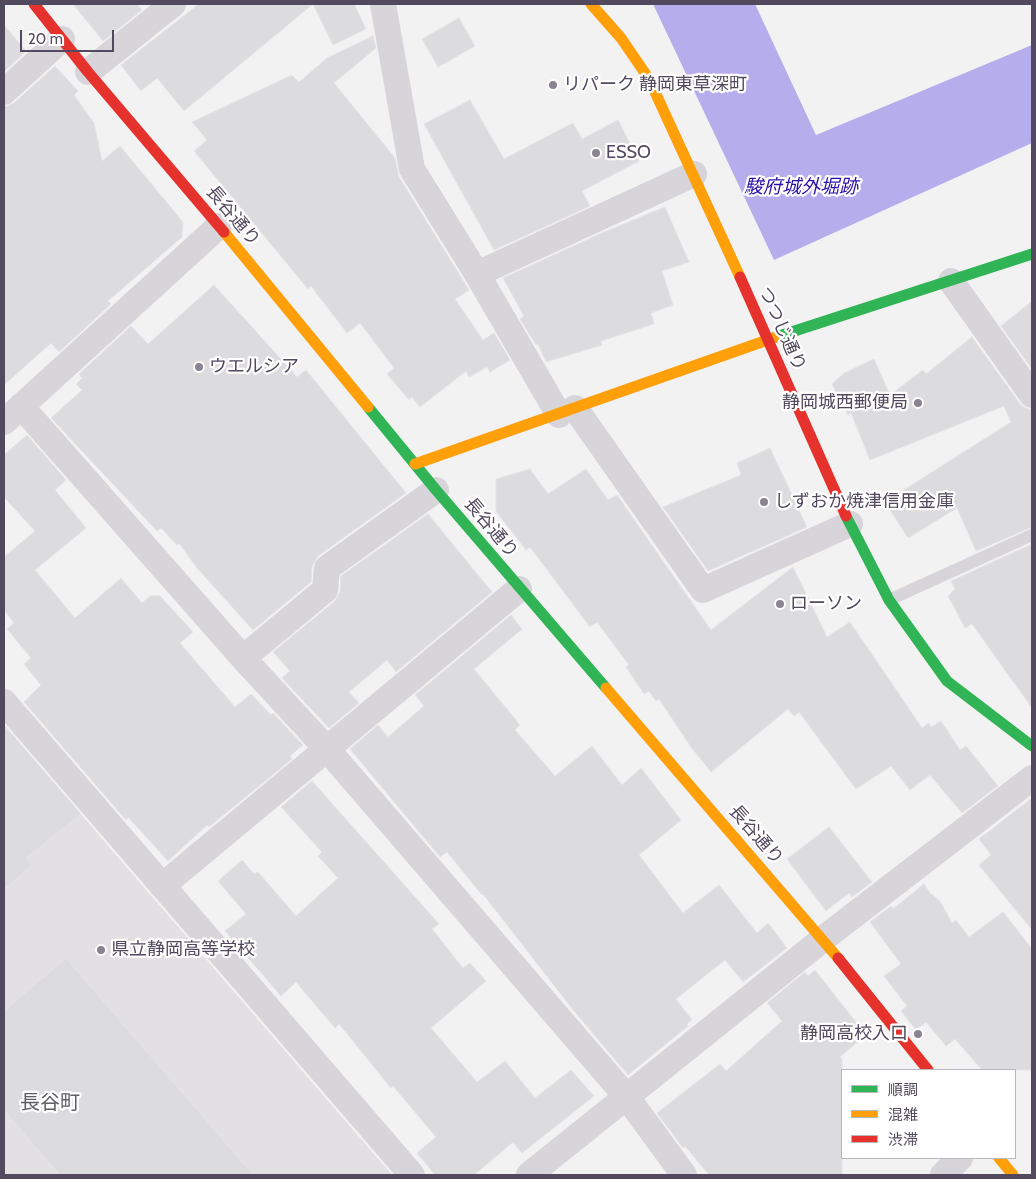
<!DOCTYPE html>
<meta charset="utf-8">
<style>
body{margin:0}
#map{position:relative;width:1036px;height:1179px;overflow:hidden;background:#f2f2f2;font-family:Cabin,"Noto Sans JP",sans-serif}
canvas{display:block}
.frame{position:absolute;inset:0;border:5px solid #52495e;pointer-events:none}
.legend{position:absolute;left:841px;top:1069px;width:175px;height:90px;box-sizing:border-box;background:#fff;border:1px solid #bab6bf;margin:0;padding:6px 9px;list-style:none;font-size:15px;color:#52495e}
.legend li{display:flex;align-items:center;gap:10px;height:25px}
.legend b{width:25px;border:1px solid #bab6bf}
.scale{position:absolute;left:20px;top:30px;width:94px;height:22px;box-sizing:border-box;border:2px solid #52495e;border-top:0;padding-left:6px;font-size:15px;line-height:18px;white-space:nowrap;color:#52495e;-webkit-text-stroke:4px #fff;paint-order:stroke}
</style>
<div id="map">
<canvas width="1036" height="1179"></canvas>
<div class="frame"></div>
<ul class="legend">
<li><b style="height:6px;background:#30b455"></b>順調</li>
<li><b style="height:6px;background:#ff9f0a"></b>混雑</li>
<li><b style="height:6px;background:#e5322d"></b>渋滞</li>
</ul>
<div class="scale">20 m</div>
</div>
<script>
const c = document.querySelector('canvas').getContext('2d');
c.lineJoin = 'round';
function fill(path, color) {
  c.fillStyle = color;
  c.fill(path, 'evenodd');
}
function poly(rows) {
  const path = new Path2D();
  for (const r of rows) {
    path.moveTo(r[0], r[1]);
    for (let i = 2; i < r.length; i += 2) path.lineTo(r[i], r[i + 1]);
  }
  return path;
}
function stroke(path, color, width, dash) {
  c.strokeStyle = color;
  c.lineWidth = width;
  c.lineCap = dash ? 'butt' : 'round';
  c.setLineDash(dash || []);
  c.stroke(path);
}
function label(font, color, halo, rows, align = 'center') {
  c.font = font + ' Cabin,"Noto Sans JP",sans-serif';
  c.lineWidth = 4.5;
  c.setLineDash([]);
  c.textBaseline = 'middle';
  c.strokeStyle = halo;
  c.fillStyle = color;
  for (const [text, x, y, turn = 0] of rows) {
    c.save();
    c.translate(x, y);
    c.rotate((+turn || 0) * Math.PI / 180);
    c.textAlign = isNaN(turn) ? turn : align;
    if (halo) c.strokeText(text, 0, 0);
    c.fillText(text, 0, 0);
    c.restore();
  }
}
fill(poly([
 [4,725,392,1175,4,1175]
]), '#e2e0e2');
fill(poly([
 [653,4,755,4,816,135,1032,45,1032,143,774,260]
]), '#b6adec');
const building = poly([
 [73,4,137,4,142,10,103,41,73,4],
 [199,4,354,4,366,29,333,45,313,4,184,111,157,78,141,91,121,65,199,4],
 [459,18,475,46,438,67,422,39,459,18],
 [4,25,26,51,4,72,4,25],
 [373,36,376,48,334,83,395,158,399,177,469,290,455,299,483,340,494,333,510,360,490,372,487,367,469,377,466,371,420,407,412,397,409,400,387,374,394,368,360,323,347,333,311,286,308,289,194,151,207,140,192,122,292,75,299,82,327,58,373,36],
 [55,66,78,91,74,95,94,123,102,161,120,146,183,222,182,237,108,301,111,304,59,352,51,343,4,385,4,107,14,103,55,66],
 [470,100,504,159,573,123,582,139,618,120,639,161,582,191,590,206,494,250,424,124,470,100],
 [665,207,689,262,662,271,673,305,651,313,654,324,601,341,602,345,546,362,538,344,536,345,520,319,524,316,503,278,604,232,665,207],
 [214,285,297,377,306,370,406,493,318,556,312,566,311,582,253,630,197,568,179,543,177,545,161,528,157,531,51,418,82,390,76,384,82,378,79,374,131,326,148,344,214,285],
 [1032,301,1032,369,1001,326,1032,301],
 [972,337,1020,404,1025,408,1032,410,1032,527,976,551,957,508,908,538,885,502,1011,422,1004,406,870,460,851,413,848,415,832,384,844,373,874,359,890,395,923,370,926,374,972,337],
 [27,435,66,480,55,490,86,528,35,570,75,618,121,578,142,603,150,596,160,596,193,632,180,643,235,707,251,694,271,715,273,713,303,745,290,756,292,759,209,827,207,825,168,861,128,817,126,820,24,702,41,685,24,664,31,658,7,629,14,623,4,610,4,557,35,531,4,497,4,455,27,435],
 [770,448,807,527,708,571,663,507,741,475,737,463,770,448],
 [530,469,548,494,586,469,608,500,617,495,711,630,793,567,827,637,850,622,922,728,929,723,931,727,941,721,960,750,966,746,998,786,962,813,930,775,910,790,891,766,856,789,799,712,794,716,788,709,711,772,691,747,659,699,656,701,649,691,644,694,626,667,629,665,597,622,590,627,530,547,526,550,496,511,496,479,530,469],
 [428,514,492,592,396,672,387,660,349,692,359,703,329,728,282,678,290,671,273,652,335,601,340,592,341,576,428,514],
 [1032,544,1032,708,972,624,965,628,948,596,955,589,951,581,1032,544],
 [511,615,522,629,474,669,520,725,515,730,555,776,592,746,622,785,641,768,681,820,639,855,683,913,719,885,757,933,768,923,787,948,743,982,725,960,676,999,692,1020,687,1024,688,1026,628,1075,574,1011,483,894,482,895,447,852,440,857,350,749,378,725,388,737,424,706,415,695,511,615],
 [4,725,81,814,26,858,32,865,4,889,4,725],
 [312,781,439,924,432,929,463,968,470,963,486,981,431,1028,477,1082,505,1061,535,1098,571,1070,594,1096,522,1153,513,1142,474,1175,435,1175,417,1153,436,1137,393,1086,391,1088,339,1024,335,1028,296,982,281,996,225,931,246,914,218,881,242,860,254,874,258,872,296,916,338,878,318,856,322,852,281,807,312,781],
 [1032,798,1032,930,979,865,991,855,979,839,1032,798],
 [829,827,872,882,852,897,849,893,826,911,787,859,829,827],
 [924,884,930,893,940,901,952,923,956,920,969,937,1003,912,1032,949,1032,1070,982,1070,955,1039,946,1046,926,1022,916,1030,901,1011,907,1006,884,976,901,964,870,922,891,906,893,909,924,884],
 [66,958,253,1175,60,1175,4,1110,4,1011,66,958],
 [815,970,866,1035,840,1057,842,1059,842,1175,709,1175,685,1146,683,1148,657,1113,720,1064,726,1071,782,1021,767,1003,805,972,808,976,815,970]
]);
fill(building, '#dcdbdd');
stroke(building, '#e4e3e5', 1);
stroke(poly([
 [889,600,1032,535]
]), '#d7d5d9', 12);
stroke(poly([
 [383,4,412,169,477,274,559,415],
 [88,72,173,4],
 [4,92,62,39],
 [477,274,694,174],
 [951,281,1032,395],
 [21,406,243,658,326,748,626,1096,684,1175],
 [575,408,703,590,850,524],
 [4,422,219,226],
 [243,658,325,590,327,568,436,490],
 [4,702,412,1175],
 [162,886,519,589],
 [529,1175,823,939,1032,778],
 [943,1175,960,1158]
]), '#d7d5d9', 26);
stroke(poly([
 [776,337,1032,254],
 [368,407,436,490,606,688],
 [846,516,889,600,947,681,1032,746]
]), '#30b455', 11);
stroke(poly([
 [591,4,621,38,649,79,740,277],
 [224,232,368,407],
 [415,464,776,337],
 [606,688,838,958],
 [999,1158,1013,1175]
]), '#ff9f0a', 11);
stroke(poly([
 [34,4,88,72,224,232],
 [740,277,846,516],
 [838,958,928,1070]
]), '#e5322d', 11);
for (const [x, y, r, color] of [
 [553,85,5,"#8a8492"],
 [596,153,5,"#8a8492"],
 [199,367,5,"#8a8492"],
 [918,403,5,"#8a8492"],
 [764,502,5,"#8a8492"],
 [780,604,5,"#8a8492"],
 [101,950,5,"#8a8492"],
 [918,1034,5,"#8a8492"]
]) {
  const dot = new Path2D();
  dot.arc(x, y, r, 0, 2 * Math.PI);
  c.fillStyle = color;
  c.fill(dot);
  stroke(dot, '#fff', 2);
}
label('18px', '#52495e', '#fff', [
 ["リパーク 静岡東草深町",563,85],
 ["ESSO",606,153],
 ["ウエルシア",209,367],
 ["静岡城西郵便局",908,403,"right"],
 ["しずおか焼津信用金庫",774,502],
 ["ローソン",790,604],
 ["県立静岡高等学校",111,950],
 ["静岡高校入口",908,1034,"right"]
], 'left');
label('18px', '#52495e', '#fff', [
 ["長谷通り",233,216,50],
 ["つつじ通り",782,329,66],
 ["長谷通り",491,528,50],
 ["長谷通り",756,835,49]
]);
label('italic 19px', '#2811a9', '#fff', [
 ["駿府城外堀跡",801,187]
]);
label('20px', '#615d65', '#fff', [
 ["長谷町",50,1103]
]);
</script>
